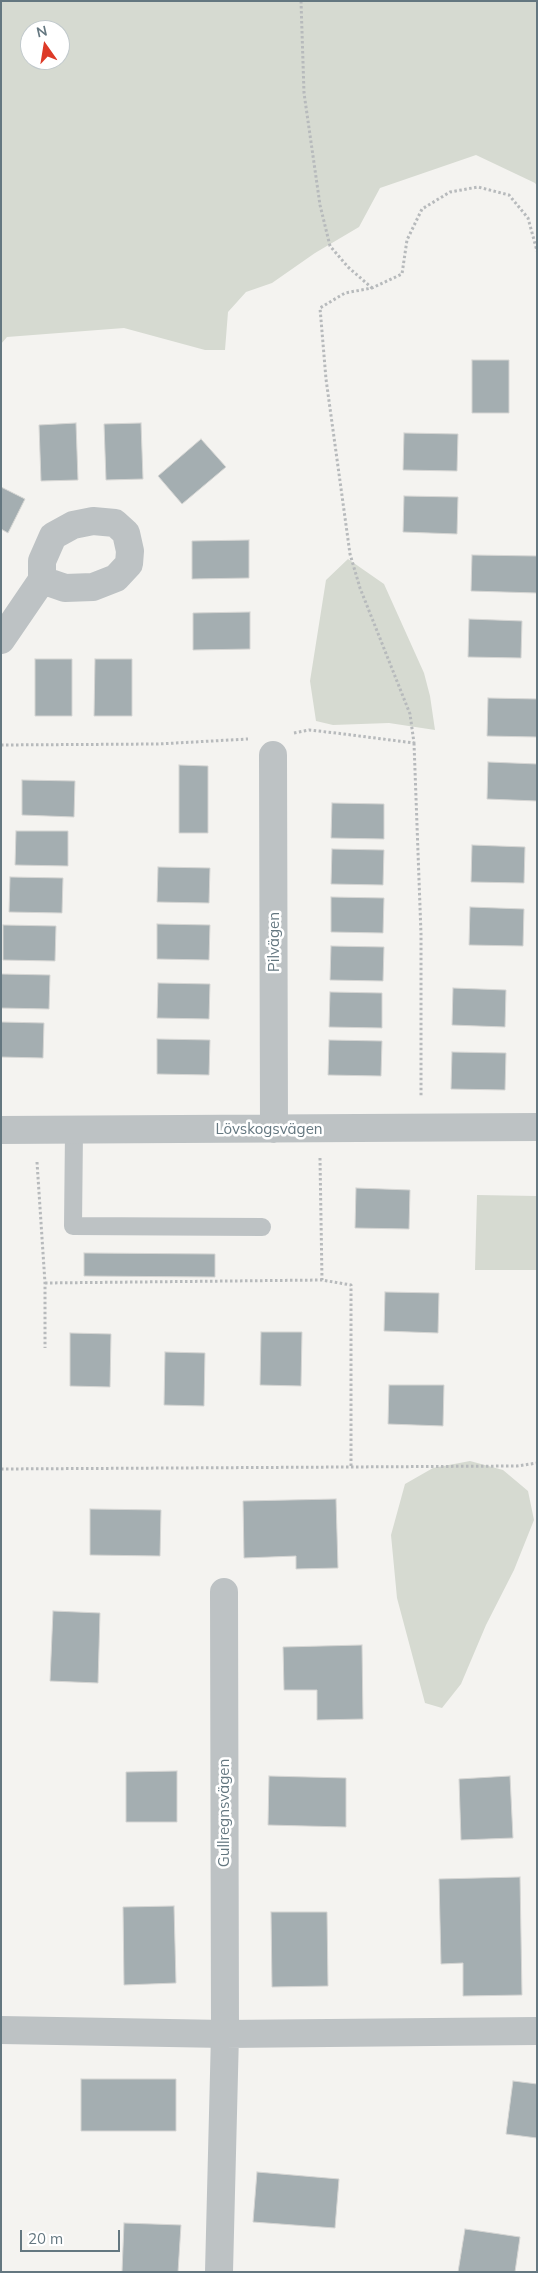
<!DOCTYPE html>
<meta charset="utf-8">
<style>
body{margin:0}
#map{position:relative;width:538px;height:2273px;overflow:hidden;background:#f4f3f0;font-family:Mulish,sans-serif}
canvas{display:block}
.frame{position:absolute;inset:0;border:2px solid #647780;pointer-events:none}
.north{position:absolute;left:20px;top:20px;width:50px;height:50px;box-sizing:border-box;background:#fff;border:1px solid #c1c9cc;border-radius:50%;rotate:347deg;font-size:14px;font-weight:700;line-height:20px;text-align:center;color:#647780}
.north::after{content:'';display:block;margin:auto;width:18px;height:22px;background:#dd3a27;clip-path:polygon(50% 0,100% 100%,50% 72%,0 100%)}
.scale{position:absolute;left:20px;top:2230px;width:100px;height:22px;box-sizing:border-box;border:2px solid #647780;border-top:0;padding-left:6px;font-size:15px;line-height:18px;white-space:nowrap;color:#647780;-webkit-text-stroke:4px #fff;paint-order:stroke}
</style>
<div id="map">
<canvas width="538" height="2273"></canvas>
<div class="frame"></div>
<div class="north">N</div>
<div class="scale">20 m</div>
</div>
<script>
const c = document.querySelector('canvas').getContext('2d');
c.lineJoin = 'round';
function fill(path, color) {
  c.fillStyle = color;
  c.fill(path, 'evenodd');
}
function poly(rows) {
  const path = new Path2D();
  for (const r of rows) {
    path.moveTo(r[0], r[1]);
    for (let i = 2; i < r.length; i += 2) path.lineTo(r[i], r[i + 1]);
  }
  return path;
}
function stroke(path, color, width, dash) {
  c.strokeStyle = color;
  c.lineWidth = width;
  c.lineCap = dash ? 'butt' : 'round';
  c.setLineDash(dash || []);
  c.stroke(path);
}
function label(font, color, halo, rows, align = 'center') {
  c.font = font + ' Mulish,sans-serif';
  c.lineWidth = 5;
  c.setLineDash([]);
  c.textBaseline = 'middle';
  c.strokeStyle = halo;
  c.fillStyle = color;
  for (const [text, x, y, turn = 0] of rows) {
    c.save();
    c.translate(x, y);
    c.rotate((+turn || 0) * Math.PI / 180);
    c.textAlign = isNaN(turn) ? turn : align;
    if (halo) c.strokeText(text, 0, 0);
    c.fillText(text, 0, 0);
    c.restore();
  }
}
fill(poly([
 [1,1,537,1,537,186,535,183,476,155,380,188,359,227,315,253,272,283,246,292,228,312,225,350,205,350,124,328,7,337,1,344],
 [30,30,60,30,60,60,30,60],
 [348,559,384,584,424,673,430,696,435,730,389,723,333,725,316,721,310,681,326,580],
 [477,1195,537,1196,537,1270,475,1270],
 [470,1461,503,1470,528,1491,534,1520,514,1570,486,1625,461,1684,442,1708,425,1703,397,1598,391,1535,405,1484,433,1468]
]), '#d6dad1');
const building = poly([
 [472,360,509,360,509,413,472,413,472,360],
 [76,423,78,480,41,481,39,425,76,423],
 [141,423,143,479,106,480,104,424,141,423],
 [404,433,458,434,457,471,403,470,404,433],
 [201,439,226,467,182,504,158,476,201,439],
 [1,487,25,499,8,533,1,529,1,487],
 [404,496,458,497,457,534,403,532,404,496],
 [249,540,249,578,192,579,192,541,249,540],
 [472,555,537,556,537,593,471,591,472,555],
 [250,612,250,649,193,650,193,613,250,612],
 [469,619,522,621,521,658,468,657,469,619],
 [35,659,72,659,72,716,35,716,35,659],
 [95,659,132,659,132,716,94,716,95,659],
 [488,698,537,699,537,737,487,736,488,698],
 [488,762,537,764,537,801,487,799,488,762],
 [179,765,208,766,208,833,179,833,179,765],
 [22,780,75,781,74,817,22,815,22,780],
 [332,803,384,804,384,839,331,838,332,803],
 [16,831,68,831,68,866,15,865,16,831],
 [472,845,525,847,524,883,471,882,472,845],
 [332,849,384,850,383,885,331,884,332,849],
 [158,867,210,868,209,903,157,902,158,867],
 [10,877,63,878,62,913,9,912,10,877],
 [331,897,384,898,383,933,331,932,331,897],
 [470,907,524,909,523,946,469,945,470,907],
 [157,924,210,925,209,960,157,959,157,924],
 [3,925,56,926,55,961,3,960,3,925],
 [331,946,384,947,383,981,330,980,331,946],
 [1,974,50,975,49,1009,1,1008,1,974],
 [158,983,210,984,209,1019,157,1018,158,983],
 [453,988,506,990,505,1027,452,1025,453,988],
 [330,992,382,993,382,1028,329,1027,330,992],
 [1,1022,44,1023,43,1058,1,1057,1,1022],
 [157,1039,210,1040,209,1075,157,1074,157,1039],
 [329,1040,382,1041,381,1076,328,1075,329,1040],
 [452,1052,506,1053,505,1090,451,1089,452,1052],
 [356,1188,410,1190,409,1229,355,1228,356,1188],
 [84,1253,215,1254,215,1277,84,1276,84,1253],
 [385,1292,439,1293,438,1333,384,1331,385,1292],
 [261,1332,302,1332,301,1386,260,1385,261,1332],
 [70,1333,111,1334,110,1387,70,1386,70,1333],
 [165,1352,205,1353,204,1406,164,1405,165,1352],
 [389,1385,444,1385,443,1426,388,1424,389,1385],
 [336,1499,338,1568,296,1569,296,1556,244,1558,243,1501,336,1499],
 [90,1509,161,1510,160,1556,90,1555,90,1509],
 [53,1611,100,1613,98,1683,50,1681,53,1611],
 [362,1645,363,1719,317,1720,317,1690,284,1690,283,1647,362,1645],
 [177,1771,177,1822,126,1822,126,1772,177,1771],
 [269,1776,346,1778,346,1827,268,1825,269,1776],
 [510,1776,513,1838,461,1840,459,1779,510,1776],
 [520,1877,522,1995,463,1996,463,1963,441,1964,439,1879,520,1877],
 [174,1906,176,1983,124,1985,123,1907,174,1906],
 [271,1912,327,1912,328,1986,272,1987,271,1912],
 [81,2079,176,2079,176,2131,81,2131,81,2079],
 [513,2081,537,2084,537,2138,506,2134,513,2081],
 [257,2172,339,2179,335,2228,253,2222,257,2172],
 [124,2223,181,2225,178,2272,122,2272,124,2223],
 [465,2229,520,2237,515,2272,458,2272,465,2229]
]);
fill(building, '#a4aeb1');
stroke(building, '#d5d5d3', 1);
stroke(poly([
 [301,1,304,93,320,205,330,246,348,267,372,288],
 [294,733,309,730,336,733,414,743,410,714,360,588,350,554,326,379,320,308,345,293,372,288,402,274,407,240,422,209,450,192,478,187,509,195,528,218,537,251],
 [414,743,421,934,421,1097],
 [1,745,158,744,248,739],
 [320,1158,322,1280],
 [37,1162,45,1283,45,1348],
 [45,1283,322,1280,351,1285,351,1468],
 [1,1469,517,1466,537,1463]
]), '#b7babc', 3, [2.5, 2.5]);
stroke(poly([
 [74,1131,73,1226,262,1227]
]), '#bdc2c4', 18);
stroke(poly([
 [1,640,42,580,42,561,53,536,73,525,93,521,115,523,126,533,130,551,129,564,116,578,93,587,65,588,42,580],
 [273,755,274,1129],
 [1,1130,537,1127],
 [1,2030,225,2034,537,2031],
 [219,2272,225,2034,224,1592]
]), '#bdc2c4', 28);
label('15px', '#647780', '#fff', [
 ["Pilvägen",274,942,-90],
 ["Lövskogsvägen",269,1129],
 ["Gullregnsvägen",224,1813,-90]
]);
</script>
